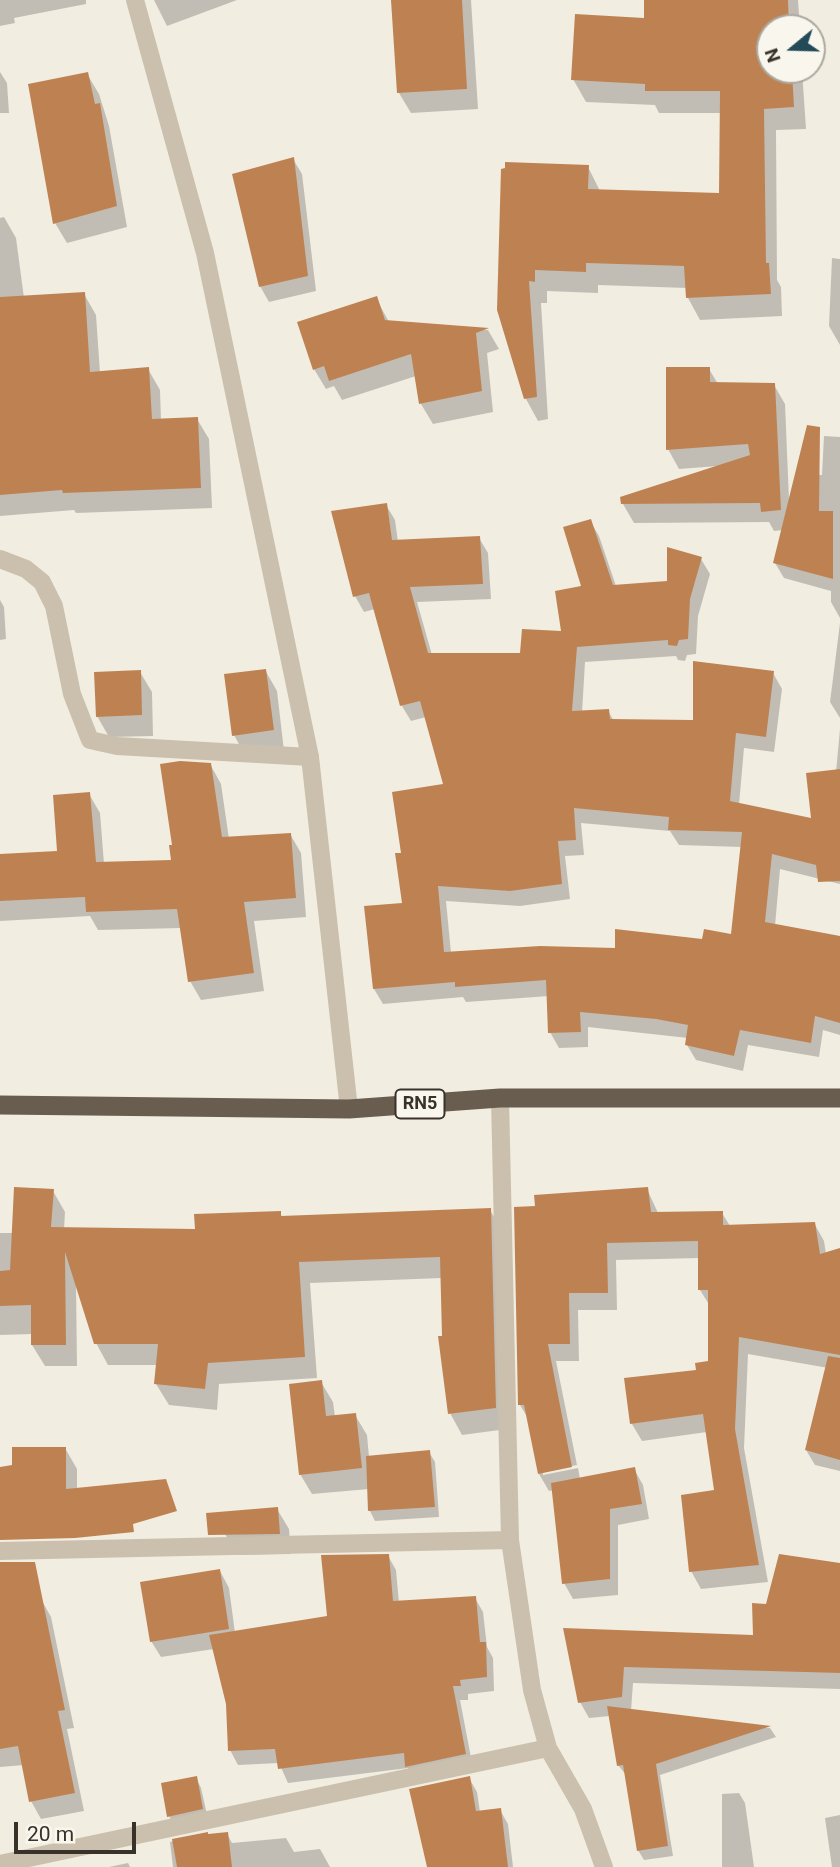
<!DOCTYPE html>
<style>
body{margin:0}
#map{position:relative;width:840px;height:1867px;overflow:hidden;background:#f2ede1;font-family:Roboto,sans-serif}
canvas{display:block}
.north{position:absolute;left:756px;top:14px;width:70px;height:70px;box-sizing:border-box;background:#f9f6ed;border:2px solid #aca89f;border-radius:50%;rotate:251deg;font-size:19px;font-weight:700;line-height:28px;text-align:center;color:#38322b}
.north::after{content:'';display:block;margin:auto;width:24px;height:32px;background:#234a58;clip-path:polygon(50% 0,100% 100%,50% 72%,0 100%)}
.scale{position:absolute;left:14px;top:1822px;width:122px;height:32px;box-sizing:border-box;border:4px solid #38322b;border-top:0;padding-left:9px;font-size:21px;line-height:24px;white-space:nowrap;color:#38322b;-webkit-text-stroke:5px #f9f6ed;paint-order:stroke}
</style>
<div id="map">
<canvas width="840" height="1867"></canvas>
<div class="north">N</div>
<div class="scale">20 m</div>
</div>
<script>
const c = document.querySelector('canvas').getContext('2d');
c.lineJoin = 'round';
function fill(path, color) {
  c.fillStyle = color;
  c.fill(path, 'evenodd');
}
function poly(rows) {
  const path = new Path2D();
  for (const r of rows) {
    path.moveTo(r[0], r[1]);
    for (let i = 2; i < r.length; i += 2) path.lineTo(r[i], r[i + 1]);
  }
  return path;
}
function stroke(path, color, width, dash) {
  c.strokeStyle = color;
  c.lineWidth = width;
  c.lineCap = dash ? 'butt' : 'round';
  c.setLineDash(dash || []);
  c.stroke(path);
}
function label(font, color, halo, rows, align = 'center') {
  c.font = font + ' Roboto,sans-serif';
  c.lineWidth = 6;
  c.setLineDash([]);
  c.textBaseline = 'middle';
  c.strokeStyle = halo;
  c.fillStyle = color;
  for (const [text, x, y, turn = 0] of rows) {
    c.save();
    c.translate(x, y);
    c.rotate((+turn || 0) * Math.PI / 180);
    c.textAlign = isNaN(turn) ? turn : align;
    if (halo) c.strokeText(text, 0, 0);
    c.fillText(text, 0, 0);
    c.restore();
  }
}
fill(poly([
 [0,0,86,0,86,4,14,18,15,23,0,26],
 [154,0,237,0,167,26],
 [393,0,471,0,478,109,411,113,399,93],
 [646,0,798,0,800,28,770,28,770,70,802,70,806,129,776,130,777,280,781,287,782,316,700,320,688,298,687,288,598,285,598,293,547,291,547,303,541,303,548,419,538,421,526,399,498,310,588,167,600,191,721,194,721,113,659,113,655,105,586,102,573,79,646,20],
 [0,72,7,83,9,113,0,113],
 [87,74,99,94,109,126,127,227,67,243,55,223],
 [293,159,302,174,316,291,269,302,260,286],
 [4,217,16,238,24,298,84,294,96,315,100,373,148,369,160,390,161,420,197,419,209,439,212,508,76,513,74,510,0,516,0,218],
 [832,258,840,259,840,345,829,326],
 [376,298,389,322,488,330,499,349,487,353,493,412,433,424,421,404,416,376,342,400,334,386,326,389,314,369],
 [709,369,718,384,774,385,785,404,789,500,797,475,822,475,824,436,840,437,840,618,831,602,831,591,784,578,775,563,783,530,774,531,769,522,634,523,623,504,718,466,679,469,668,449],
 [386,505,395,520,398,542,479,538,488,553,491,599,417,602,432,655,522,654,563,632,584,588,590,521,599,536,616,586,669,582,701,559,710,574,698,616,696,654,687,655,685,661,678,660,676,656,585,662,582,713,608,711,614,721,695,722,773,673,782,689,774,752,744,748,739,805,813,821,836,772,840,729,840,884,780,869,775,926,840,937,840,1035,823,1030,819,1057,748,1045,743,1071,696,1060,687,1045,688,1038,588,1027,588,1047,559,1048,550,1032,549,996,466,1002,463,997,383,1004,374,989,404,904,403,854,446,786,426,717,411,721,402,706,375,609,364,612,355,596],
 [581,823,670,831,679,845,742,847,733,936,616,949,451,953,446,901,520,906,570,899,565,856,584,855],
 [0,600,4,607,6,639,0,640],
 [840,623,840,718,830,702],
 [265,670,277,691,284,751,245,755,234,735],
 [140,672,152,692,153,736,109,737,97,716],
 [210,764,221,784,229,839,290,834,301,853,306,917,254,921,264,991,201,1000,190,981,181,928,98,930,90,916,0,921,0,856,59,853,89,794,100,813,104,864,173,862,174,846],
 [647,1189,658,1213,722,1213,730,1226,814,1223,824,1241,826,1254,840,1249,840,1370,748,1354,744,1448,768,1582,701,1589,691,1571,716,1491,707,1432,642,1441,632,1424,626,1380,698,1372,709,1363,710,1306,700,1290,700,1258,616,1260,617,1310,578,1310,579,1361,556,1361,577,1465,543,1471,543,1475,578,1468,580,1479,634,1469,643,1485,649,1519,618,1525,618,1595,573,1599,564,1583,554,1490,549,1491,539,1474,529,1420,520,1405,537,1208],
 [53,1191,65,1212,64,1229,197,1231,280,1213,283,1218,490,1210,502,1231,507,1429,462,1435,450,1413,442,1278,310,1283,317,1378,219,1384,217,1410,169,1405,156,1384,158,1365,108,1365,96,1343,76,1285,77,1366,45,1366,32,1345,32,1334,0,1335,0,1233,13,1233],
 [321,1382,333,1402,335,1417,355,1415,367,1435,369,1457,429,1452,435,1462,439,1517,375,1521,370,1511,369,1489,312,1494,300,1474],
 [840,1408,840,1471,815,1465,806,1450],
 [65,1448,77,1469,77,1533,32,1449],
 [277,1509,289,1529,291,1554,237,1555,225,1534],
 [388,1556,396,1570,399,1603,475,1598,483,1612,487,1647,493,1658,494,1691,468,1694,468,1700,460,1700,473,1768,415,1780,408,1768,288,1783,279,1763,238,1765,230,1750,228,1704,214,1649,161,1657,151,1641,220,1571,229,1588,235,1633,329,1618],
 [840,1567,840,1689,633,1683,631,1711,770,1728,776,1737,660,1775,673,1856,644,1860,638,1850,626,1775,618,1765,610,1716,589,1718,580,1702,565,1629,754,1637,767,1606],
 [0,1587,41,1599,51,1617,74,1728,67,1729,84,1811,41,1819,31,1801,24,1765,0,1767],
 [196,1778,201,1788,208,1819,175,1826,169,1816],
 [469,1778,477,1792,480,1812,500,1810,508,1824,513,1867,429,1867],
 [739,1793,745,1803,754,1867,722,1867,722,1794],
 [840,1815,840,1867,832,1867,825,1818],
 [207,1834,208,1836,227,1834,232,1843,286,1838,294,1852,320,1849,330,1867,173,1867,170,1842],
 [128,1863,130,1867,109,1867]
]), '#0003');
fill(poly([
 [391,0,462,0,467,89,397,93],
 [644,0,788,0,789,28,770,28,770,70,792,70,794,107,764,109,766,263,769,263,771,294,686,298,684,266,586,263,586,272,535,270,535,282,529,281,537,397,524,399,497,310,501,169,505,168,505,162,589,165,588,189,719,193,720,91,645,91,645,84,571,80,575,14,644,18],
 [88,72,95,104,100,103,117,206,53,224,28,84],
 [294,157,308,276,259,287,232,174],
 [85,292,90,372,149,367,152,419,198,417,201,488,63,493,62,490,0,495,0,297],
 [377,296,385,320,489,328,476,333,482,391,419,404,411,354,329,381,324,366,313,370,297,322],
 [666,367,710,367,710,382,775,383,781,510,761,512,760,503,621,504,620,497,750,455,748,444,666,450],
 [807,425,820,427,819,511,833,511,833,579,773,563],
 [387,503,392,540,480,536,483,584,410,587,428,653,520,653,522,629,561,631,555,591,581,586,563,527,591,519,613,585,667,581,667,547,702,557,690,599,688,639,679,640,677,646,668,645,668,640,577,647,572,711,609,709,610,719,693,720,693,661,774,671,766,737,736,733,730,801,811,818,806,773,840,769,840,881,818,882,816,865,772,854,765,922,840,936,840,1023,815,1016,811,1043,740,1030,734,1056,685,1045,688,1025,656,1019,580,1012,581,1032,548,1033,546,980,455,987,455,982,373,989,364,906,402,903,395,853,401,853,392,792,443,784,420,701,400,706,369,593,353,597,331,511],
 [574,808,669,817,668,830,742,832,731,934,704,929,702,939,615,929,615,948,540,946,444,952,438,886,510,891,562,884,558,841,576,840],
 [266,669,274,730,232,736,224,674],
 [141,670,142,715,96,717,94,672],
 [180,761,211,763,222,837,291,833,296,898,244,902,254,973,188,982,177,909,86,912,85,897,0,901,0,854,57,851,53,795,90,792,96,862,171,860,169,845,172,845,160,764],
 [14,1187,54,1189,51,1227,195,1229,194,1214,281,1211,281,1216,491,1208,496,1408,448,1414,438,1336,442,1336,440,1257,299,1262,305,1357,208,1363,205,1389,154,1384,158,1344,94,1344,65,1252,66,1345,31,1345,31,1305,0,1306,0,1271,10,1270],
 [648,1187,651,1212,723,1211,723,1225,815,1222,820,1254,840,1248,840,1355,739,1337,735,1429,759,1565,689,1572,681,1495,714,1490,703,1414,630,1424,624,1378,696,1370,695,1363,708,1361,708,1290,698,1290,698,1241,607,1243,608,1293,569,1293,570,1344,548,1344,572,1467,538,1474,524,1405,518,1405,514,1207,535,1206,534,1195],
 [828,1356,840,1358,840,1460,805,1450],
 [322,1380,326,1416,356,1413,362,1468,299,1475,289,1384],
 [12,1447,66,1447,66,1489,166,1479,177,1511,133,1524,134,1532,75,1538,0,1540,0,1467,12,1465],
 [430,1450,435,1507,368,1511,366,1456],
 [635,1467,642,1504,610,1509,610,1579,562,1584,551,1483],
 [278,1507,280,1534,208,1535,206,1513],
 [389,1554,393,1601,476,1596,480,1642,486,1642,487,1677,460,1680,461,1686,453,1686,466,1754,405,1767,404,1753,278,1769,275,1749,228,1751,226,1704,209,1635,327,1616,321,1555],
 [779,1554,840,1563,840,1673,624,1667,622,1697,578,1703,563,1628,753,1635,752,1603,766,1604],
 [0,1562,35,1562,65,1710,58,1711,75,1793,29,1802,18,1746,0,1749],
 [220,1569,229,1629,150,1642,140,1582],
 [607,1706,771,1726,656,1764,668,1846,637,1851,623,1765,617,1766],
 [197,1776,203,1809,167,1817,161,1783],
 [470,1776,476,1811,501,1808,508,1867,427,1867,409,1789],
 [208,1832,208,1834,228,1832,232,1867,177,1867,172,1839]
]), '#be8252');
stroke(poly([
 [0,559,26,569,42,582,54,606,72,694,90,740,117,746,310,757],
 [500,1098,510,1540,532,1690,548,1748,583,1809,604,1867],
 [0,1551,510,1540],
 [0,1864,548,1748]
]), '#cac0ad', 18);
stroke(poly([
 [135,0,205,253,310,757,349,1109]
]), '#cac0ad', 18);
stroke(poly([
 [0,1105,349,1109,500,1098,840,1098]
]), '#695d50', 19);
for (const [x, y, w] of [
 [420,1104,49]
]) {
  const box = new Path2D();
  box.roundRect(x - w / 2, y - 14.5, w, 29, 5);
  c.fillStyle = '#f9f6ed';
  c.fill(box);
  stroke(box, '#38322b', 2);
}
label('bold 18px', '#38322b', null, [
 ["RN5",420,1104]
]);
</script>
